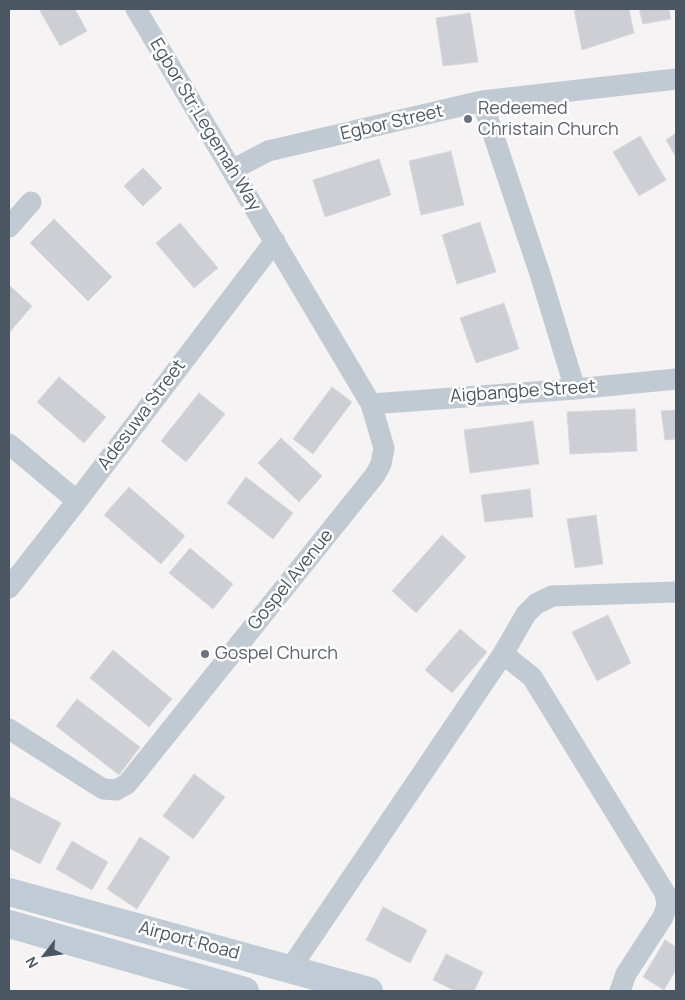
<!DOCTYPE html>
<style>
body{margin:0}
#map{position:relative;width:685px;height:1000px;overflow:hidden;background:#f5f3f3;font-family:Manrope,sans-serif}
canvas{display:block}
.frame{position:absolute;inset:0;border:10px solid #4a5661;pointer-events:none}
.north{position:absolute;left:20px;top:930px;width:50px;height:50px;-webkit-text-stroke:4px #fff;paint-order:stroke;rotate:240deg;font-size:14px;font-weight:700;line-height:20px;text-align:center;color:#4a5661}
.north::after{content:'';display:block;margin:auto;width:18px;height:22px;background:#4a5661;clip-path:polygon(50% 0,100% 100%,50% 72%,0 100%)}
</style>
<div id="map">
<canvas width="685" height="1000"></canvas>
<div class="frame"></div>
<div class="north">N</div>
</div>
<script>
const c = document.querySelector('canvas').getContext('2d');
c.lineJoin = 'round';
function fill(path, color) {
  c.fillStyle = color;
  c.fill(path, 'evenodd');
}
function poly(rows) {
  const path = new Path2D();
  for (const r of rows) {
    path.moveTo(r[0], r[1]);
    for (let i = 2; i < r.length; i += 2) path.lineTo(r[i], r[i + 1]);
  }
  return path;
}
function stroke(path, color, width, dash) {
  c.strokeStyle = color;
  c.lineWidth = width;
  c.lineCap = dash ? 'butt' : 'round';
  c.setLineDash(dash || []);
  c.stroke(path);
}
function label(font, color, halo, rows, align = 'center') {
  c.font = font + ' Manrope,sans-serif';
  c.lineWidth = 5;
  c.setLineDash([]);
  c.textBaseline = 'middle';
  c.strokeStyle = halo;
  c.fillStyle = color;
  for (const [text, x, y, turn = 0] of rows) {
    c.save();
    c.translate(x, y);
    c.rotate((+turn || 0) * Math.PI / 180);
    c.textAlign = isNaN(turn) ? turn : align;
    if (halo) c.strokeText(text, 0, 0);
    c.fillText(text, 0, 0);
    c.restore();
  }
}
const building = poly([
 [39,9,75,9,87,31,60,46,39,9],
 [574,9,629,9,634,33,582,50,574,9],
 [639,9,669,9,671,19,643,24,639,9],
 [470,13,478,62,443,66,436,18,470,13],
 [676,133,676,157,666,140,676,133],
 [640,136,666,180,639,196,613,152,640,136],
 [451,151,464,205,421,215,409,161,451,151],
 [379,159,391,195,325,217,313,180,379,159],
 [143,168,162,188,143,206,124,186,143,168],
 [54,219,112,277,88,301,30,243,54,219],
 [480,222,496,272,457,284,442,235,480,222],
 [180,223,218,268,194,288,156,243,180,223],
 [9,285,32,306,9,333,9,285],
 [504,303,519,349,476,363,460,318,504,303],
 [59,377,106,417,84,443,37,402,59,377],
 [332,387,352,402,313,454,293,439,332,387],
 [199,393,225,414,186,462,161,441,199,393],
 [635,409,637,451,570,454,567,412,635,409],
 [676,410,676,439,665,440,661,411,676,410],
 [533,421,539,464,470,473,464,430,533,421],
 [281,438,322,476,299,502,258,463,281,438],
 [246,477,293,513,273,539,227,503,246,477],
 [129,487,185,536,161,564,104,515,129,487],
 [530,489,533,517,485,522,481,495,530,489],
 [596,515,603,564,575,568,567,519,596,515],
 [442,535,466,557,416,613,392,591,442,535],
 [190,548,233,584,213,609,169,573,190,548],
 [608,615,631,663,597,681,572,632,608,615],
 [460,629,487,652,452,693,425,670,460,629],
 [113,650,172,699,149,727,90,678,113,650],
 [77,699,140,747,119,775,56,726,77,699],
 [194,774,225,797,193,839,163,816,194,774],
 [9,796,61,823,40,864,9,848,9,796],
 [140,837,170,857,137,909,107,889,140,837],
 [72,841,108,862,92,890,56,869,72,841],
 [383,907,427,930,410,963,366,940,383,907],
 [665,940,676,947,676,970,664,990,643,977,665,940],
 [446,954,483,972,474,991,455,991,433,980,446,954]
]);
fill(building, '#cdcfd5');
stroke(building, '#d7d9de', 1);
stroke(poly([
 [482,101,541,277,575,389],
 [232,170,268,151,482,101,676,79],
 [9,227,31,202],
 [371,404,575,389,676,379],
 [9,444,77,501],
 [9,588,77,501,275,241],
 [503,654,532,677,665,893,667,905,663,917,626,974,620,991],
 [9,729,103,789,116,790,127,784,375,475,381,464,384,448,371,404,136,9],
 [290,969,503,654,526,614,536,604,552,596,676,592]
]), '#c1cad2', 21);
stroke(poly([
 [9,892,369,991],
 [9,924,245,991]
]), '#c1cbd6', 28);
for (const [x, y, r, color] of [
 [468,119,5,"#6b7280"],
 [205,654,5,"#6b7280"]
]) {
  const dot = new Path2D();
  dot.arc(x, y, r, 0, 2 * Math.PI);
  c.fillStyle = color;
  c.fill(dot);
  stroke(dot, '#fff', 2);
}
label('18px', '#5b616d', '#fff', [
 ["Redeemed",478,109],
 ["Christain Church",478,130],
 ["Gospel Church",215,654]
], 'left');
label('18px', '#4a5661', '#fff', [
 ["Egbor Street",392,123,-13],
 ["Egbor Str;Legemah Way",205,125,59],
 ["Aigbangbe Street",523,392,-4],
 ["Adesuwa Street",142,415,-53],
 ["Gospel Avenue",291,580,-51],
 ["Airport Road",189,941,15]
]);
</script>
